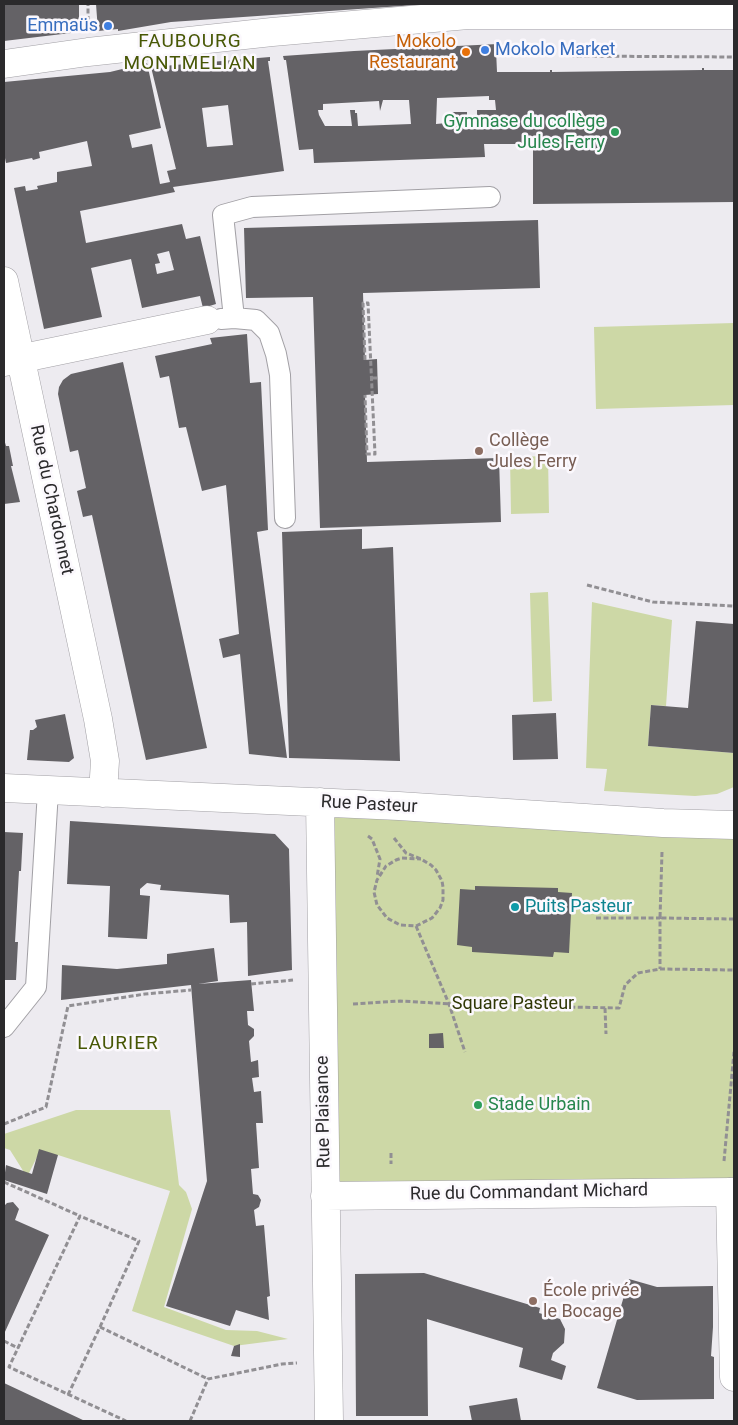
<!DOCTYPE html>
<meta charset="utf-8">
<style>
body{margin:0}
#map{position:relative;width:738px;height:1425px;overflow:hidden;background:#edebf0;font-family:Roboto,sans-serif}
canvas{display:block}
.frame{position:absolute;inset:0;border:5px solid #2b2a2c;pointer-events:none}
</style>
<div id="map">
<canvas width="738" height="1425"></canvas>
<div class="frame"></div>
</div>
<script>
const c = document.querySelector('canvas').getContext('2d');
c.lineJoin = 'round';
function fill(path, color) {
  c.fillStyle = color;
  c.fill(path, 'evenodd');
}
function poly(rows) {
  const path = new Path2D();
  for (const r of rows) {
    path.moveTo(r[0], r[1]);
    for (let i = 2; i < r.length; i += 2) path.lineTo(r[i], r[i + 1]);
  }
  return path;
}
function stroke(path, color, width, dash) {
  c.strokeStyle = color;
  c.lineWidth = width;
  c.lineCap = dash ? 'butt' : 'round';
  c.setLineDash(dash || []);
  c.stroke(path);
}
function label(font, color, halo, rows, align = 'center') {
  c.font = font + ' Roboto,sans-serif';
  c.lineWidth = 5;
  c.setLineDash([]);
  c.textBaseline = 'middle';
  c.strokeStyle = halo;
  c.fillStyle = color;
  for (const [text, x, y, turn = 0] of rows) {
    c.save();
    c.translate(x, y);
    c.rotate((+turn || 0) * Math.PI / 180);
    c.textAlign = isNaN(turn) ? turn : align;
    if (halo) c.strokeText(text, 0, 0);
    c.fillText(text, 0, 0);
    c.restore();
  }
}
fill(poly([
 [734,323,734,405,596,409,594,327],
 [548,456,549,513,511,514,510,457],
 [548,592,552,701,533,702,530,593],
 [592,602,672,620,666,706,651,705,648,746,734,753,734,787,717,794,695,796,604,791,607,769,586,768],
 [320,802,734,825,734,1192,325,1196],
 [76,1110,170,1110,179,1185,186,1192,192,1209,164,1307,226,1330,257,1331,288,1339,234,1346,132,1311,170,1191,58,1155,38,1155,27,1177,10,1150,4,1148,4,1134]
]), '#cdd8a6');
fill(poly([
 [4,4,79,4,79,32,4,41],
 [96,4,416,4,416,5,171,22,118,31,118,29,98,31],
 [498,44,498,49,496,50,497,72,550,72,550,70,552,70,552,72,702,70,702,68,704,68,704,70,734,70,734,202,533,204,533,144,484,144,485,157,314,163,313,149,299,150,286,60,284,60,283,56,354,51],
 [489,96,489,100,495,100,496,110,477,110,477,121,467,122,467,112,446,112,447,123,436,124,437,98],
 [383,100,409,100,411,124,358,126,357,113,355,113,355,110,350,110,352,126,325,126,319,115,318,110,323,110,323,104,379,101,380,111],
 [270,57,270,61,268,61,284,171,173,187,175,192,80,211,86,243,182,224,186,239,200,236,216,304,203,308,200,296,142,308,131,259,91,268,102,317,44,329,14,188,25,186,26,191,38,189,37,186,57,182,57,172,92,166,87,141,39,152,40,158,33,160,32,158,6,163,4,153,4,82,110,72,147,63,161,128,129,135,132,148,152,144,160,184,170,182,167,171,176,169,151,67],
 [228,105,233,145,207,147,202,108],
 [169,251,174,270,157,274,155,264,160,263,157,254],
 [538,220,540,288,363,293,365,360,377,359,378,394,365,395,367,462,499,458,501,522,320,528,313,297,246,298,244,228],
 [247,334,250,383,261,382,268,530,257,532,287,758,249,754,240,654,223,658,219,639,239,634,226,485,202,491,186,427,179,428,169,376,160,378,155,356,212,344,210,338],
 [123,362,207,748,146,760,92,515,83,517,77,491,86,488,78,450,70,452,58,394,59,387,63,380,71,374],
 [4,439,6,446,9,446,13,466,11,466,20,502,4,504],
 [362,529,362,549,393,547,400,761,289,758,282,532],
 [696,621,734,624,734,753,648,746,651,705,688,708],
 [556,713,558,759,513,760,512,715],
 [65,714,74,758,69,762,27,760,30,730,33,730,37,727,35,720],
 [70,821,275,834,289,849,292,970,248,976,247,922,230,923,229,895,160,890,161,885,147,883,140,889,140,895,150,896,147,939,108,937,110,886,67,884],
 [4,832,23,833,21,871,19,871,15,942,18,942,16,980,4,980],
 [475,886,558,888,558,892,572,893,569,953,554,952,553,957,472,952,472,947,457,945,460,889,475,890],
 [214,948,218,981,198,984,251,980,254,1011,247,1011,248,1025,254,1029,254,1036,249,1041,251,1062,258,1060,259,1077,252,1078,254,1092,261,1091,263,1123,256,1123,259,1168,251,1169,253,1194,258,1195,261,1200,259,1207,254,1210,256,1226,264,1225,270,1296,267,1297,269,1320,236,1310,230,1326,166,1306,207,1181,191,985,61,1000,62,965,117,969,167,964,167,954],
 [443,1033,444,1048,429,1048,429,1034],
 [39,1149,58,1155,47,1194,4,1180,6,1165,32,1174],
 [13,1202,19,1209,15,1220,49,1235,4,1334,4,1206,7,1203],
 [424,1273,540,1308,539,1313,560,1319,565,1329,564,1343,553,1353,551,1360,566,1366,562,1380,519,1367,523,1348,427,1319,428,1416,356,1416,355,1274],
 [629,1279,657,1287,713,1286,713,1327,711,1356,714,1357,714,1399,637,1400,597,1388],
 [240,1344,240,1357,231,1356,234,1346],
 [4,1383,85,1421,4,1421],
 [517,1398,521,1421,472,1421,469,1406]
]), '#646266');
const lane = poly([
 [234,318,223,215,252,207,490,197],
 [221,319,234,318,256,320,269,333,276,354,280,375,285,518],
 [4,1027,36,987,48,791]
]);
const street = poly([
 [4,64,88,52,272,32,468,15,734,15],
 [4,281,98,719,105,761,103,793],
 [4,362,207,320],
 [4,788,399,806,663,823,734,825],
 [320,802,329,1421],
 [730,1192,734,1377],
 [325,1196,734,1192]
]);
stroke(lane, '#a2a0a5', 22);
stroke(street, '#a2a0a5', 29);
stroke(poly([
 [88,21,88,4],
 [568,46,573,56,734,57],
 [365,360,363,303,368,303,375,454,367,454,365,395],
 [372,378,377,378],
 [587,585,653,602,734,606],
 [368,836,372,839,380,859,377,877],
 [394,838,406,853,421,859,431,865,436,870,442,881,443,887,443,900,440,908,432,918,416,926,400,925,387,918,377,905,374,892,377,880,386,866,396,860,402,858,421,859],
 [662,852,660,918,734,919],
 [596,918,660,918,660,969],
 [416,926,449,1004,465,1052],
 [251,984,293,980],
 [353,1004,400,1001,469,1005,619,1008,625,985,638,973,660,969,734,970],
 [605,1008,606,1034],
 [4,1124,46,1107,68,1006,145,994,191,990],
 [391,1153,391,1164],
 [724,1161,734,1052],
 [4,1182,80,1216],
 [100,1327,139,1241,80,1216,9,1367,126,1421],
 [4,1341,18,1348],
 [68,1395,100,1327,208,1379],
 [190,1421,208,1379,282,1364,297,1363]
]), '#918f93', 3, [5, 2.5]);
stroke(lane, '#fff', 20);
stroke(street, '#fff', 28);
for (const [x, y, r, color] of [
 [108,26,5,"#3f7fe0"],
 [485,50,5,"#3f7fe0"],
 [466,52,5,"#e8710a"],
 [615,132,5,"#2e9e5b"],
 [479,451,5,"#8d6e63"],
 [515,907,5,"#0f9aa8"],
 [478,1105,5,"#2e9e5b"],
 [533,1301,5,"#8d6e63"]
]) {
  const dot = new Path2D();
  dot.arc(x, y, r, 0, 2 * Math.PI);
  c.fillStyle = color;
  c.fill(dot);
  stroke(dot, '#fbf8fd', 2);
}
label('18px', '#366cbe', '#fbf8fd', [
 ["Emmaüs",98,26],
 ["Mokolo Market",495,50,"left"]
], 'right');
label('18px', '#c56008', '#fbf8fd', [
 ["Mokolo",456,42],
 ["Restaurant",456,63]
], 'right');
label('18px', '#27864d', '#fbf8fd', [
 ["Gymnase du collège",605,122],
 ["Jules Ferry",605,143],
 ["Stade Urbain",488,1105,"left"]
], 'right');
label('18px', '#785e54', '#fbf8fd', [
 ["Collège",489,441],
 ["Jules Ferry",489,462],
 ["École privée",543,1291],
 ["le Bocage",543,1312]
], 'left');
label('18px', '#2b2a2c', '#fbf8fd', [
 ["Rue du Chardonnet",51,500,78],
 ["Rue Pasteur",369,805,3],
 ["Rue Plaisance",324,1112,-91],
 ["Rue du Commandant Michard",529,1193,-1]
]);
label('18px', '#0d838f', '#fbf8fd', [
 ["Puits Pasteur",525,907]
], 'left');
label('18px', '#2f3705', '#fbf8fd', [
 ["Square Pasteur",513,1004]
]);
c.letterSpacing = '1px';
label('19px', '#475705', '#fbf8fd', [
 ["FAUBOURG",190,42],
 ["MONTMELIAN",190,64],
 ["LAURIER",118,1044]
]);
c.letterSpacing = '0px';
</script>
